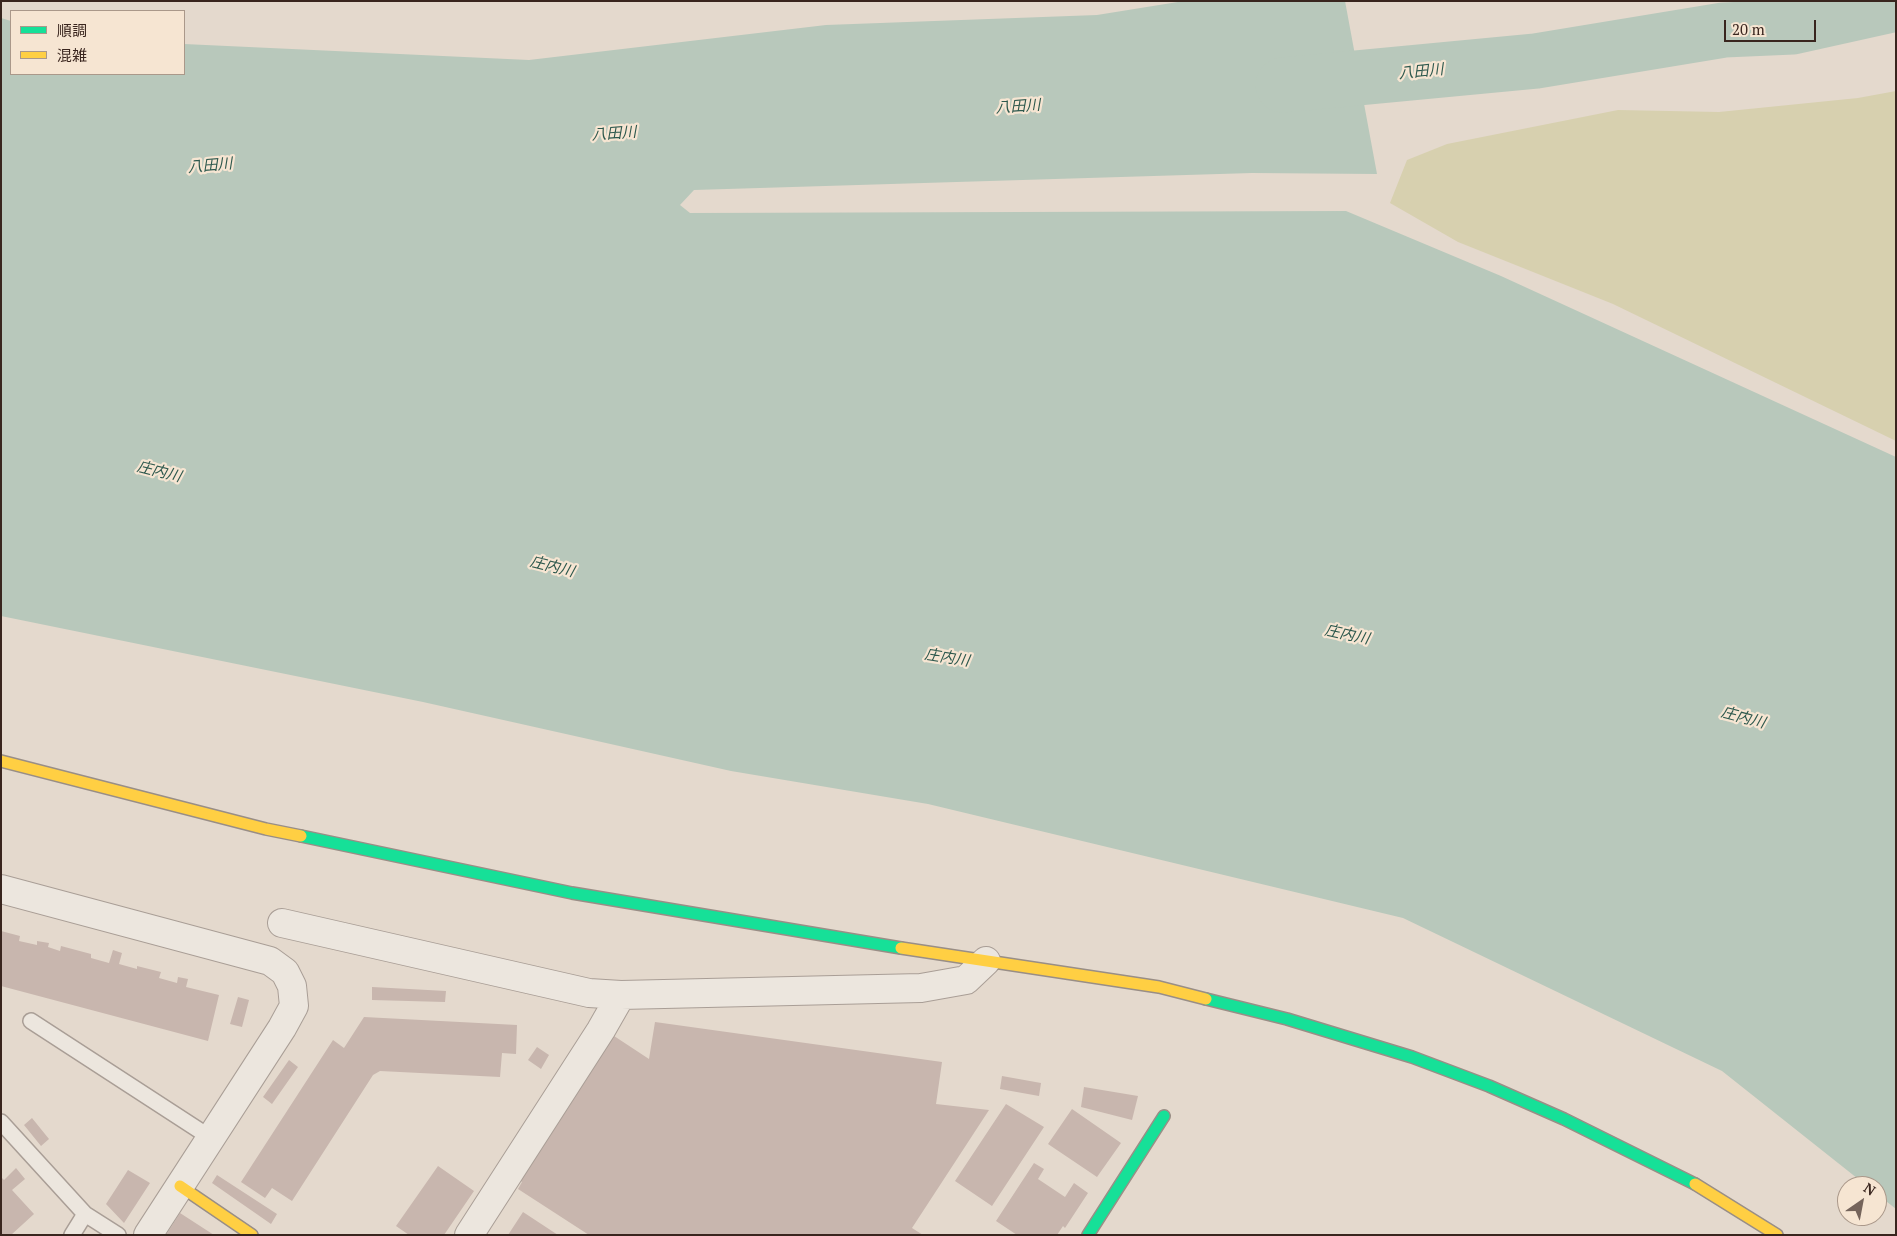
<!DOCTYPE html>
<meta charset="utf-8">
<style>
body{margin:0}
#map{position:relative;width:1897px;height:1236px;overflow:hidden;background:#e4d9cd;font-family:"PT Serif","Noto Sans JP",serif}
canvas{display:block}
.frame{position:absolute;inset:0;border:2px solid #39251e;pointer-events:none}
.legend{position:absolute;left:10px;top:10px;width:175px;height:65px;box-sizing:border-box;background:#f6e5d2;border:1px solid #aa988a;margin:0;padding:6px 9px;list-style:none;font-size:15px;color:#39251e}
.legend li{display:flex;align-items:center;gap:10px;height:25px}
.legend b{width:25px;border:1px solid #aa988a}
.north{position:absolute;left:1837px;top:1176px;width:50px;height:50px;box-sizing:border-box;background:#f6e5d2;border:1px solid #aa988a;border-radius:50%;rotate:33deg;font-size:14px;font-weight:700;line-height:20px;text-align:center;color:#39251e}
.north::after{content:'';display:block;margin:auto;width:18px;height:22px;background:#75645b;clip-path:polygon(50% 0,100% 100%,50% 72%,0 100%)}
.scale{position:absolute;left:1724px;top:20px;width:92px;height:22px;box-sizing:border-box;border:2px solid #39251e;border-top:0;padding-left:6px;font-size:15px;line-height:18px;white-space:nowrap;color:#39251e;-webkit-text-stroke:4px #f6e5d2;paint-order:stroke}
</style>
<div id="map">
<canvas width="1897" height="1236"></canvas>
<div class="frame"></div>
<ul class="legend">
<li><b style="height:6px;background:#16e098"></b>順調</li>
<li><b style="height:6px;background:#ffcf43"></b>混雑</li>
</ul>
<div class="north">N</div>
<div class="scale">20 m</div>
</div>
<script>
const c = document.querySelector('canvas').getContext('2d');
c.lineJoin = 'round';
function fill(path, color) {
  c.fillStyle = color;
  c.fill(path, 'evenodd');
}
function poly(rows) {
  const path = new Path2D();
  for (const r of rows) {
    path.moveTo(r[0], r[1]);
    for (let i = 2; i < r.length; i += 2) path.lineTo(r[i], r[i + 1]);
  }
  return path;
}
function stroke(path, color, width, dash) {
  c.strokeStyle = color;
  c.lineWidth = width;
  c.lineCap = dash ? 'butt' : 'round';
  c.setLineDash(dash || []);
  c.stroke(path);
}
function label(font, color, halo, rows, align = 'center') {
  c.font = font + ' "PT Serif","Noto Sans JP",serif';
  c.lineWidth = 4.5;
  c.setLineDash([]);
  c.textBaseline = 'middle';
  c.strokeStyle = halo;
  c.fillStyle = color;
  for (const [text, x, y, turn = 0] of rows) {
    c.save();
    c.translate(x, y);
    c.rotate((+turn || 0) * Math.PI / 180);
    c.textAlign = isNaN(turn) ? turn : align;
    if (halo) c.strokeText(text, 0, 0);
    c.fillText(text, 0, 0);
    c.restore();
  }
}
fill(poly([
 [1896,91,1896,441,1613,304,1458,242,1390,203,1407,160,1447,144,1618,110,1719,112,1858,98]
]), '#d7d0af');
fill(poly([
 [1184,1,1345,1,1377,174,1252,173,694,190,680,205,690,213,1346,211,1501,276,1896,457,1896,1209,1877,1194,1877,1186,1867,1186,1722,1071,1403,918,928,804,731,771,423,702,1,616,1,18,11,21,11,74,184,74,184,44,529,60,826,25,1097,15]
]), '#b8c8bb');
stroke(poly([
 [1283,85,1536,61,1724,30,1793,27,1896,4]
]), '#b8c8bb', 55);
fill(poly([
 [1,931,20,936,19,941,37,945,37,941,49,943,48,947,60,951,61,946,91,954,91,958,109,963,113,950,122,953,119,964,137,969,137,966,161,972,159,978,177,983,178,977,188,979,186,987,219,995,208,1041,1,986],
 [372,987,446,991,445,1002,372,1000],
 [238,997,249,1000,242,1027,230,1024],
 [364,1017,517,1025,516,1054,502,1053,500,1077,380,1071,373,1075,292,1201,272,1188,265,1198,241,1182,333,1040,344,1048],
 [655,1022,942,1062,936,1104,989,1110,912,1228,923,1235,589,1235,518,1189,522,1182,517,1178,611,1034,649,1059],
 [537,1047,549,1055,541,1069,528,1060],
 [289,1060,298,1067,272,1104,263,1097],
 [1002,1076,1041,1083,1039,1096,1000,1089],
 [1084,1087,1138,1096,1132,1120,1081,1107],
 [1006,1104,1044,1127,992,1206,955,1181],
 [1072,1109,1121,1143,1097,1177,1048,1144],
 [32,1118,49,1139,41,1146,24,1125],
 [1034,1163,1044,1169,1038,1179,1065,1197,1074,1183,1088,1193,1065,1228,1063,1226,1057,1235,1017,1235,996,1221],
 [438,1166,474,1191,444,1235,409,1235,396,1226],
 [16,1168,25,1179,12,1190,34,1214,11,1235,1,1235,1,1177,4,1180],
 [128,1170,150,1183,124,1223,106,1204],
 [217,1175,277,1214,271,1224,212,1183],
 [523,1212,558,1235,508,1235],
 [180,1213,214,1235,166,1235]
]), '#c8b6ae');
const lane = poly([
 [31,1021,211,1138],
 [1,1122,85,1214],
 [72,1235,85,1214,118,1235]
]);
const street = poly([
 [1,889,270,961,285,972,292,986,294,1006,282,1028,148,1235],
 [282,923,589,993,621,995],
 [469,1235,601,1030,621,995,921,988,966,980,986,961]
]);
const fast = poly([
 [301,836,572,893,901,948],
 [1206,999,1287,1019,1412,1057,1489,1086,1564,1119,1695,1184],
 [1088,1235,1164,1116]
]);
const slow = poly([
 [1,761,266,829,301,836],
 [901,948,1159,987,1206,999],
 [1695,1184,1777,1235],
 [180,1186,252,1235]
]);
stroke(lane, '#a99e96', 18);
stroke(street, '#a99e96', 30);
stroke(fast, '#998e86', 14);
stroke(slow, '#998e86', 14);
stroke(lane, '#ece6de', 15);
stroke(street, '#ece6de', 28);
stroke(fast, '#16e098', 11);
stroke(slow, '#ffcf43', 11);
label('italic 15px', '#2d584d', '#f6e5d2', [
 ["八田川",1421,72,-6],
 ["八田川",1018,107,-4],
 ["八田川",614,134,-4],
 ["八田川",210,166,-5],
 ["庄内川",159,472,14],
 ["庄内川",552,567,14],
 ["庄内川",1347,635,12],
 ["庄内川",947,658,9],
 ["庄内川",1743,718,15]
]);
</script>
